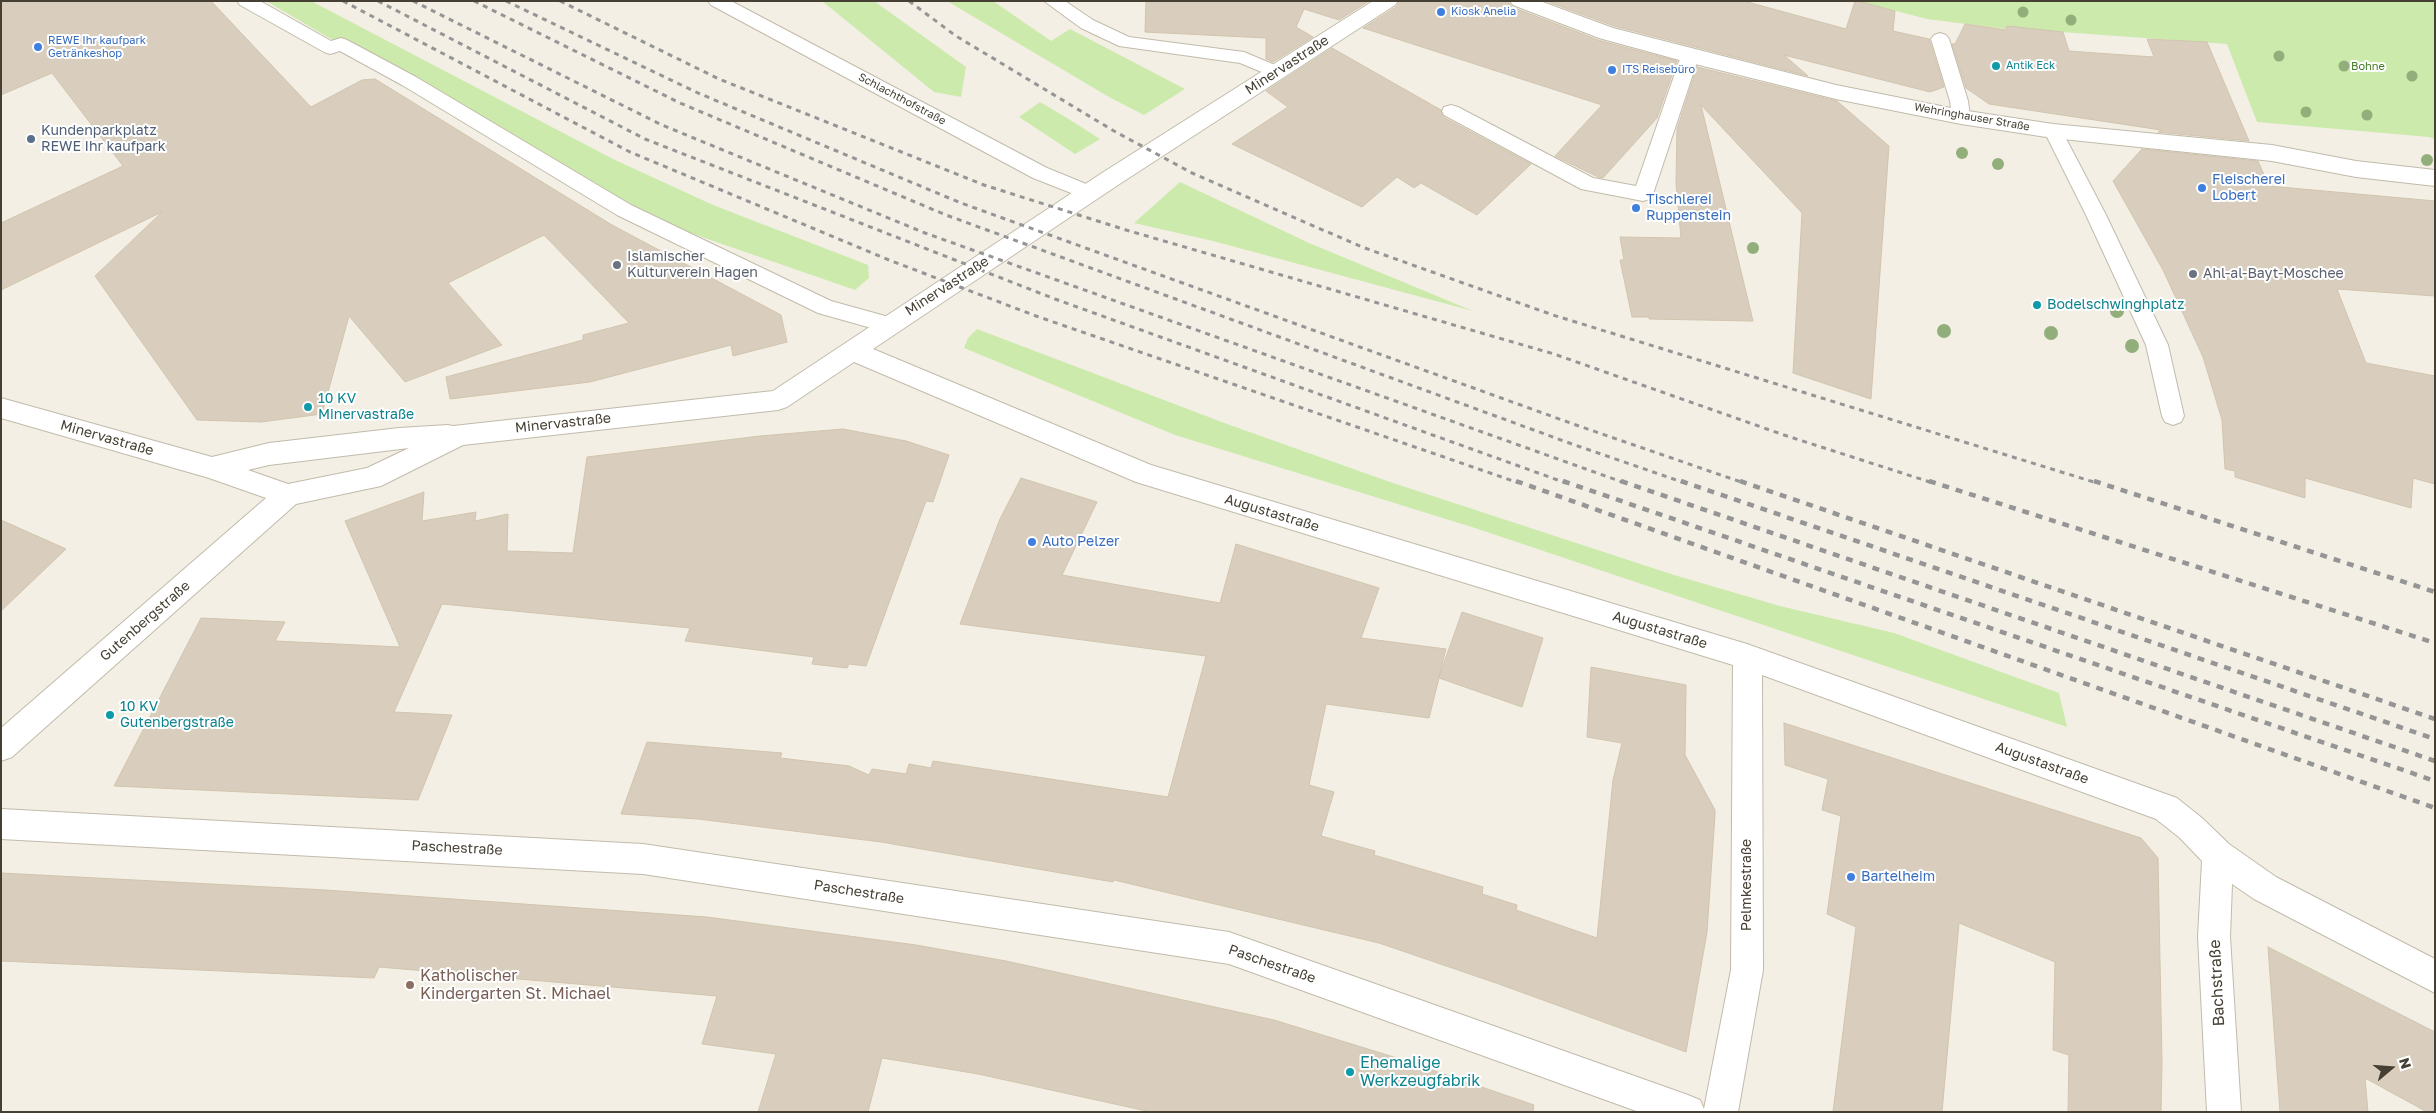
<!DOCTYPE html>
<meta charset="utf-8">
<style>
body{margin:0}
#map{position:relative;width:2436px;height:1113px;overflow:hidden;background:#f3efe5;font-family:"Golos Text",sans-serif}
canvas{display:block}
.frame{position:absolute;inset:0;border:2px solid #464034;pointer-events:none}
.north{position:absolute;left:2366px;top:1043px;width:50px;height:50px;-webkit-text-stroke:4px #fff;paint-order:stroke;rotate:72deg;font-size:14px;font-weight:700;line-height:20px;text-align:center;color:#464034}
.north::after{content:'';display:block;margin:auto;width:18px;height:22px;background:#464034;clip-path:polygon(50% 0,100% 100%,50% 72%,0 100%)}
</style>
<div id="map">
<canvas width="2436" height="1113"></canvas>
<div class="frame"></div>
<div class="north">N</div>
</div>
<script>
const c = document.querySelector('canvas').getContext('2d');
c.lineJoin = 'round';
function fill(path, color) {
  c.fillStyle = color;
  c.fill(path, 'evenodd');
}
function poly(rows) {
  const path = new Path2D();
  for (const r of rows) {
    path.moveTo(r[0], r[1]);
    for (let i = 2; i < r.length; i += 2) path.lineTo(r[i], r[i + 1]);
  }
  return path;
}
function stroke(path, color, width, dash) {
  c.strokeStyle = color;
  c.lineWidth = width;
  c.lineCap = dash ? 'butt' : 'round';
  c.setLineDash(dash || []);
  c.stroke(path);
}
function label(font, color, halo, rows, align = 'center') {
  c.font = font + ' "Golos Text",sans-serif';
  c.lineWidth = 4;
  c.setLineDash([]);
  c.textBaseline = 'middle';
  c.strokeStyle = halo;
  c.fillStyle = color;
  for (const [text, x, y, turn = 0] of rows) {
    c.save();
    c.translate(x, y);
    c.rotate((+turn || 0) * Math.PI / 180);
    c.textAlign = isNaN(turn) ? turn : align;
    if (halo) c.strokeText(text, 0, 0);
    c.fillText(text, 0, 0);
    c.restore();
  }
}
fill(poly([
 [266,1,311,1,613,159,713,205,868,265,869,278,855,290,624,210],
 [822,1,874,1,966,67,961,97,934,92],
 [947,1,993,1,1051,41,1070,29,1185,89,1144,115,1109,97],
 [1858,1,2435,1,2435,139,2429,137,2257,122,2227,44,2034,30,2007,26,2006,29,1927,19],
 [1040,102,1067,118,1100,139,1075,154,1019,117],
 [1180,182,1309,243,1473,311,1213,241,1134,223],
 [977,329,1227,424,1390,482,1674,575,1780,606,1894,633,2059,693,2067,727,1475,528,1175,435,964,348,968,338]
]), '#cceaac');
const building = poly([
 [1,1,211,1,311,107,362,80,375,79,612,225,781,315,787,342,733,356,731,345,590,382,450,399,446,377,583,340,583,335,629,323,544,235,448,283,502,345,405,382,349,316,322,414,261,422,197,420,95,276,162,212,1,290,1,223,123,166,52,73,1,95,1,1],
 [1146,1,1369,1,1339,20,1304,9,1296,27,1313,37,1273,62,1266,59,1266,38,1145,32,1146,1],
 [1400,1,1508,1,1512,7,1598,40,1677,61,1657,118,1603,178,1598,177,1555,156,1602,105,1363,28,1396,7,1400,1],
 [1546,1,1744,1,1846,29,1855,1,1858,1,1895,11,1893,31,1929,39,1944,87,1930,92,1784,55,1808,76,1614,26,1546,1],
 [1965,24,2006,30,2007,26,2063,32,2069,51,2096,53,2154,57,2147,39,2207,42,2249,141,2158,132,2161,130,1989,104,1966,88,1952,44,1955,44,1965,24],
 [1332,48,1441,110,1443,117,1531,164,1477,215,1421,183,1414,188,1397,177,1362,207,1232,144,1288,107,1266,91,1332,48],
 [1697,67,1837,101,1889,146,1871,399,1793,373,1802,213,1701,105,1753,321,1649,319,1649,317,1632,317,1620,260,1624,260,1620,237,1681,238,1676,183,1677,129,1697,67],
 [2142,149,2258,161,2269,186,2435,201,2435,296,2337,289,2366,363,2435,376,2435,484,2413,478,2411,508,2305,478,2305,498,2235,477,2235,471,2225,469,2222,420,2203,357,2163,270,2113,181,2142,149],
 [843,429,906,441,949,455,933,502,926,501,866,666,849,664,847,668,812,664,814,657,685,641,690,628,442,604,394,712,452,715,418,800,114,786,201,618,285,622,275,641,400,647,345,521,424,492,422,521,476,512,475,521,508,514,507,551,573,553,587,457,760,436,843,429],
 [1021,478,1097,502,1062,575,1220,603,1236,544,1379,588,1361,638,1446,649,1439,677,1462,612,1543,638,1522,707,1439,678,1429,718,1326,704,1309,785,1334,792,1321,836,1375,851,1374,855,1483,887,1482,894,1517,905,1516,910,1597,938,1613,780,1622,743,1587,737,1591,667,1686,685,1685,755,1715,810,1715,815,1707,932,1686,1052,1496,983,1379,943,1114,880,1113,882,881,842,698,819,621,814,647,742,782,753,780,758,849,766,869,775,872,769,906,774,909,764,931,768,933,761,1168,797,1206,656,960,624,1000,519,1021,478],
 [1,520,66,549,1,611,1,520],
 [1784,723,2141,838,2158,858,2162,1063,2161,1112,2068,1112,2069,1055,2053,1050,2055,962,1959,923,1942,1112,1833,1112,1856,927,1827,914,1841,816,1822,810,1828,779,1785,765,1784,723],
 [1,873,326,890,707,917,916,945,1006,961,1274,1020,1397,1058,1534,1105,1533,1112,1151,1112,978,1074,882,1058,868,1112,758,1112,776,1054,702,1044,717,996,379,967,374,978,1,961,1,873],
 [2268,947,2435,1032,2435,1112,2427,1112,2365,1078,2368,1112,2280,1112,2268,947]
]);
fill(building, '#d9cebd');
stroke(building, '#d1c4ad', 1);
const service = poly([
 [237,1,260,1,331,41,341,38,347,40,416,77,631,205,831,301,896,319,900,325,896,331,889,333,818,313,617,215,402,85,340,51,330,54,324,52,240,5,237,1],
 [708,1,731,1,1047,168,1096,188,1099,193,1096,198,1089,200,1033,178,711,5,708,1],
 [1044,1,1065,1,1093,20,1129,37,1244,52,1282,68,1285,72,1282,76,1276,78,1240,63,1119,46,1081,28,1044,1],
 [1940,33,1946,35,1949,39,1968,101,1970,117,1968,121,1961,123,1954,121,1952,117,1950,101,1931,39,1934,35,1940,33],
 [1690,50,1696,52,1699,56,1653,194,1650,199,1643,201,1581,189,1444,115,1442,111,1444,107,1451,105,1458,107,1593,178,1636,186,1681,56,1684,52,1690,50],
 [2053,125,2060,126,2062,131,2106,215,2168,345,2184,416,2181,422,2173,425,2165,422,2162,416,2146,345,2086,215,2044,131,2046,126,2053,125]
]);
const minor = poly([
 [1373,1,1398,1,1395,5,1118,185,873,349,1151,465,1747,644,2177,798,2202,818,2229,844,2276,877,2435,959,2435,993,2254,899,2232,884,2230,937,2241,1112,2207,1112,2198,937,2202,861,2180,838,2156,819,1762,675,1763,970,1738,1112,1639,1112,1229,964,643,874,1,839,1,809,643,844,1229,932,1688,1095,1700,1100,1704,1109,1731,970,1733,665,1136,482,854,362,787,407,778,410,463,445,381,486,296,504,12,757,1,761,1,728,266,498,209,478,1,418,1,398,212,457,269,443,399,428,448,425,453,426,773,391,1102,173,1373,1],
 [409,448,367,468,288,484,248,470,269,465,409,448],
 [1510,1,1540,1,1613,28,1836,85,1961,110,2053,124,2272,145,2356,161,2435,170,2435,186,2356,177,2272,161,2053,138,1961,124,1836,99,1683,61,1599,38,1513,5,1510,1]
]);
stroke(service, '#c2bbaa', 2);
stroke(minor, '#c2bbaa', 2);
fill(service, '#fff');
fill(minor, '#fff');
stroke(poly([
 [343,1,630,152,889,260,1036,316,1519,483],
 [378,1,645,139,1055,299,1566,483],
 [413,1,662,125,925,233,1625,483],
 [474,1,680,103,946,215,1572,444,1685,483],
 [506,1,698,93,961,203,1576,425,1744,483],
 [560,1,719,79,984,185,1126,230,1554,354,1784,435,1933,483],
 [909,1,956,36,1114,131,1192,173,1362,247,1553,315,2097,483]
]), '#959595', 3, [5, 5]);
stroke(poly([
 [1516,481,2435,808],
 [1563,481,2435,781],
 [1621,481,2435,761],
 [1681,481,2435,739],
 [1740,481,2435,719],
 [1929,481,2435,643],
 [2094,481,2435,592]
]), '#959595', 4.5, [7, 7]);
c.fillStyle = '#92af7b';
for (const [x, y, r] of [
 [2023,12,5.5],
 [2071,20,5.5],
 [2279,56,5.5],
 [2344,66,5.5],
 [2412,76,5.5],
 [2306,112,5.5],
 [2367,115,5.5],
 [1962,153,6],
 [2427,160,6],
 [1998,164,6],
 [1753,248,6],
 [2117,311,7],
 [1944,331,7],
 [2051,333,7],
 [2132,346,7]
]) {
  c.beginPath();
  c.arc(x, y, r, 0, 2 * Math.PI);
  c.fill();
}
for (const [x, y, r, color] of [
 [1441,12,5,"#3f7fe0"],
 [38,47,5,"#3f7fe0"],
 [1996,66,5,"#0f9aa8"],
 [1612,70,5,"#3f7fe0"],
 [31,139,5,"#5c6f8a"],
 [2202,188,5,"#3f7fe0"],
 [1636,208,5,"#3f7fe0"],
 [617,265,5,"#6b7280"],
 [2193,274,5,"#6b7280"],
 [2037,305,5,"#0f9aa8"],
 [308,407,5,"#0f9aa8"],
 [1032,542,5,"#3f7fe0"],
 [110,715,5,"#0f9aa8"],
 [1851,877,5,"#3f7fe0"],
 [410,985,5,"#8d6e63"],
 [1350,1072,5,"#0f9aa8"]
]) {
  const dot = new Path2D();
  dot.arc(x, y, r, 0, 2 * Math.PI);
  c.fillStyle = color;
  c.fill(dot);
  stroke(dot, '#fff', 2);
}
label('11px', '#366cbe', '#fff', [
 ["Kiosk Anelia",1451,12],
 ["REWE Ihr kaufpark",48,41],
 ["Getränkeshop",48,54],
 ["ITS Reisebüro",1622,70]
], 'left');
label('11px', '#0d838f', '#fff', [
 ["Antik Eck",2006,66]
], 'left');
label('11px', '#437a25', '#fff', [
 ["Bohne",2368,67]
]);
label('11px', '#464034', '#fff', [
 ["Schlachthofstraße",902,99,28],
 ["Wehringhauser Straße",1972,117,10]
]);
label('14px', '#464034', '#fff', [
 ["Minervastraße",1287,65,-33],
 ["Minervastraße",947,286,-33],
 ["Minervastraße",563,423,-6],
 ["Minervastraße",107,438,16],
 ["Augustastraße",1272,513,17],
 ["Gutenbergstraße",145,621,-41],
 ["Augustastraße",1660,630,17],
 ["Augustastraße",2042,763,20],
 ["Paschestraße",457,848,3],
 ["Pelmkestraße",1747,885,-90],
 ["Paschestraße",859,892,9],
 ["Paschestraße",1272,964,19]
]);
label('14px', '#4e5e75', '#fff', [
 ["Kundenparkplatz",41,131],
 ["REWE Ihr kaufpark",41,147]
], 'left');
label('14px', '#366cbe', '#fff', [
 ["Fleischerei",2212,180],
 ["Lobert",2212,196],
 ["Tischlerei",1646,200],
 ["Ruppenstein",1646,216],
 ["Auto Pelzer",1042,542],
 ["Bartelheim",1861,877]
], 'left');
label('14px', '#5b616d', '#fff', [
 ["Islamischer",627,257],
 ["Kulturverein Hagen",627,273],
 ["Ahl-al-Bayt-Moschee",2203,274]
], 'left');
label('14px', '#0d838f', '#fff', [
 ["Bodelschwinghplatz",2047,305],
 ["10 KV",318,399],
 ["Minervastraße",318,415],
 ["10 KV",120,707],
 ["Gutenbergstraße",120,723]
], 'left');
label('16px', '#785e54', '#fff', [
 ["Katholischer",420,976],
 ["Kindergarten St. Michael",420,994]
], 'left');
label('16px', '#464034', '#fff', [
 ["Bachstraße",2217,983,-93]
]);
label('16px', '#0d838f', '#fff', [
 ["Ehemalige",1360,1063],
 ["Werkzeugfabrik",1360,1081]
], 'left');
</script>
